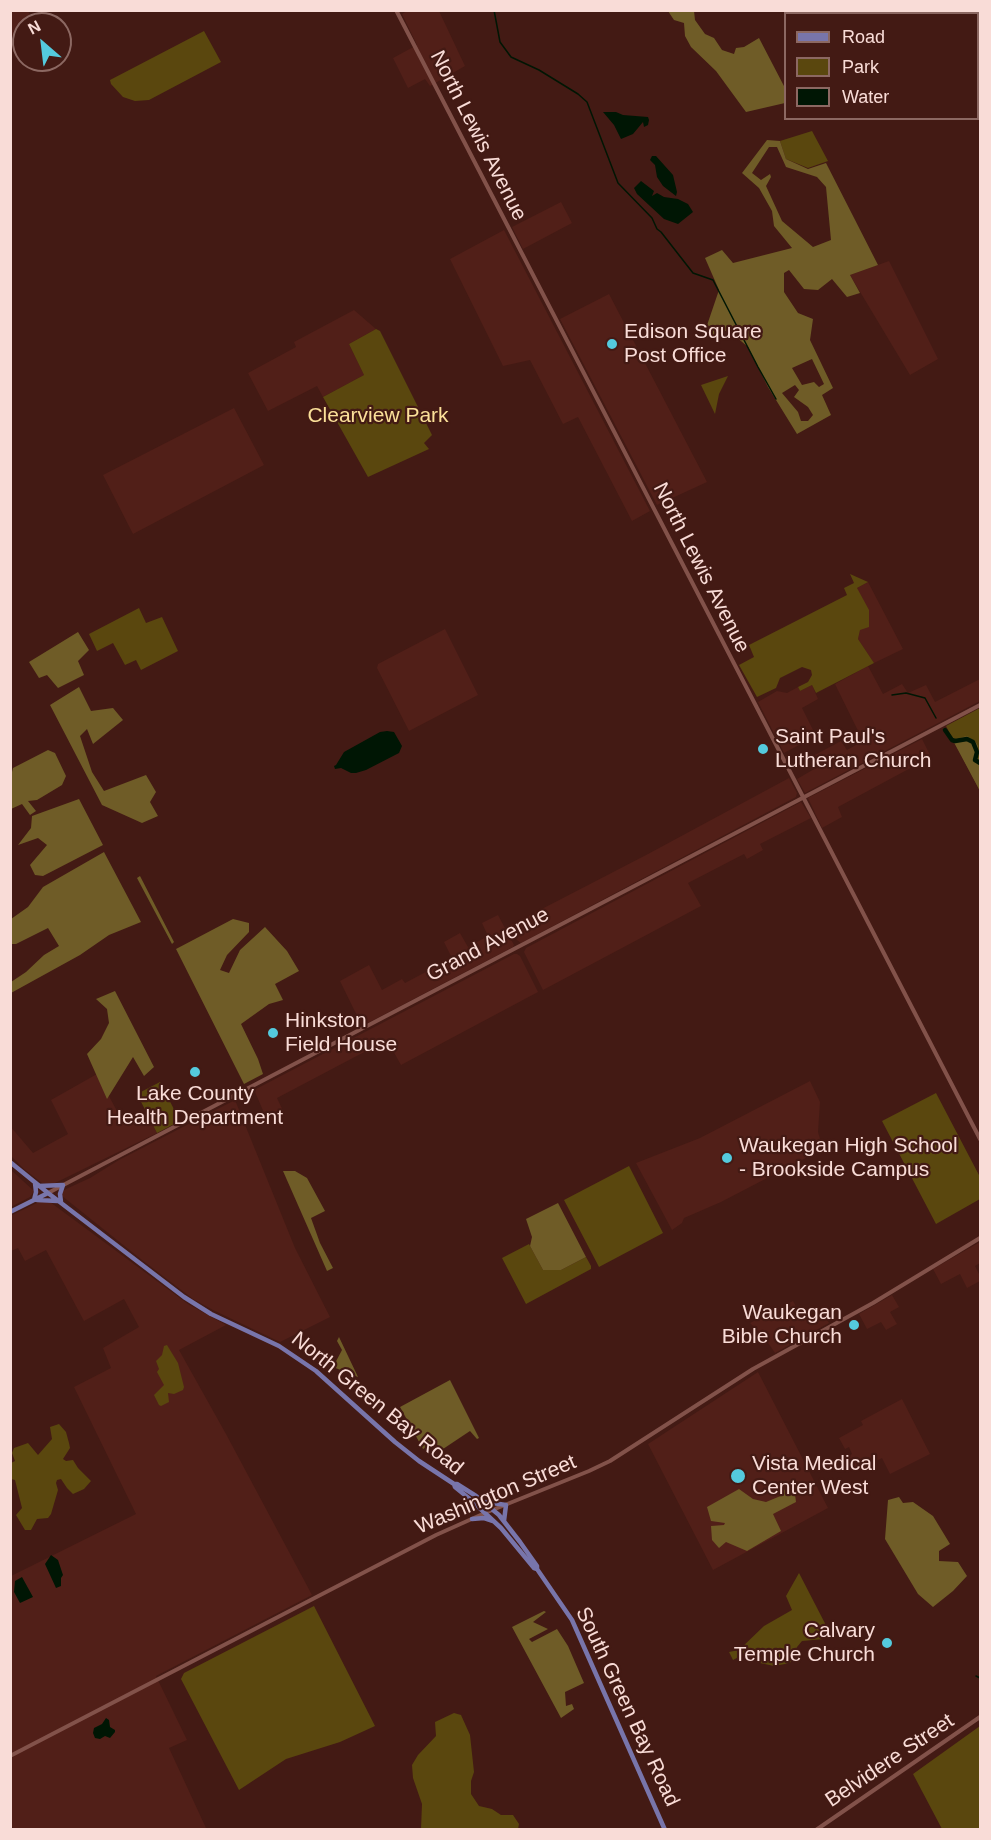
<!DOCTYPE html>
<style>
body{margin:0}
#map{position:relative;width:991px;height:1840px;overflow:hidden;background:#431a14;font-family:Helvetica,sans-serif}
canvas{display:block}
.frame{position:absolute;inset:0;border:12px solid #f9dcd7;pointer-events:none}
.legend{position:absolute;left:784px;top:12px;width:195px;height:108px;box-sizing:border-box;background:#431a14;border:2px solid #8c6862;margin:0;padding:8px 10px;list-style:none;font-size:18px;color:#f9dcd7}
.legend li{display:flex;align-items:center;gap:12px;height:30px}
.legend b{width:30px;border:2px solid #8c6862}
.north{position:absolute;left:12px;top:12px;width:60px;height:60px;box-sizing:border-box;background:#431a14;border:2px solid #8c6862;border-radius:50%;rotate:332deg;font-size:16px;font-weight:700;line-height:24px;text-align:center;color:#f9dcd7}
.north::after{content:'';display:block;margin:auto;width:21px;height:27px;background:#54cadd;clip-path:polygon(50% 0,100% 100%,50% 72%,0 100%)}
</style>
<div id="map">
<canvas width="991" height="1840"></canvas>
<div class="frame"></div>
<ul class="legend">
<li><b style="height:8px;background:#7875ab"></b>Road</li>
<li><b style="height:16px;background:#5a470e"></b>Park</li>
<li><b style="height:16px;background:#001604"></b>Water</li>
</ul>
<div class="north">N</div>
</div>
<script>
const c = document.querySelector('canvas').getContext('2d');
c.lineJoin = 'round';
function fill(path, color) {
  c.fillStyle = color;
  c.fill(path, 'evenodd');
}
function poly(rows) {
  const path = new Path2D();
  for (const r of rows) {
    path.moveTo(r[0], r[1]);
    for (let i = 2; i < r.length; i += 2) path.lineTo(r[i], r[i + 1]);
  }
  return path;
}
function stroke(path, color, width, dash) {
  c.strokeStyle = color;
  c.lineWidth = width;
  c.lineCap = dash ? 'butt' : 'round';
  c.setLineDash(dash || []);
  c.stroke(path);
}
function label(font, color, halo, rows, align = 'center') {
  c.font = font + ' Helvetica,sans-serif';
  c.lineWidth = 4.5;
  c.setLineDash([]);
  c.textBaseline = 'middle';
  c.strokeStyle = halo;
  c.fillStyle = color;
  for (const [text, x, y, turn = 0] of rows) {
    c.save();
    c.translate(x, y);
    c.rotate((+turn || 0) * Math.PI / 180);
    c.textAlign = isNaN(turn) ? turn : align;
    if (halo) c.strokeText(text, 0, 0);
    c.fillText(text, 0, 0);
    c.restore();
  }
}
fill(poly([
 [11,10,28,11,35,24,24,24,24,30,11,37],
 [407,11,439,11,465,66,430,86,425,79,408,88,393,58,417,45,402,14],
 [561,202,572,223,523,249,512,227],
 [504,230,650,511,632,521,578,417,563,424,530,360,503,366,450,259],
 [889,261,938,359,910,375,850,275],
 [609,294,707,482,657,505,560,319],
 [354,310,376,329,349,344,364,375,323,397,317,386,268,411,248,373,296,347,294,342],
 [234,408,264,465,133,534,103,475],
 [868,582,903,649,874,663,858,639,860,630,857,588],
 [445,629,478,695,409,731,377,668,378,664],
 [868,666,883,694,902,684,908,693,926,685,935,702,980,679,980,701,805,793,797,779,816,768,811,757,841,741,847,750,863,741,835,684],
 [812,685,818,699,802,708,816,736,784,753,758,702,777,691,787,693,798,687,800,691],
 [922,739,931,757,838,807,842,817,822,828,808,798],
 [789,778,797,793,796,797,521,943,517,940,509,926,648,854],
 [801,802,811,818,760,844,763,850,747,859,744,854,688,883,701,906,543,990,524,952,526,948],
 [498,915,514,945,513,947,362,1026,340,981,369,965,382,990,402,979,405,983,452,958,444,942,460,933,468,947,488,936,482,923],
 [514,954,517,954,520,956,538,992,401,1065,387,1040,277,1098,284,1113,268,1122,255,1092,256,1089],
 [97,1074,124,1124,147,1113,157,1133,53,1184,42,1183,24,1169,11,1156,10,1126,33,1153,68,1134,51,1100],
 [810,1081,820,1102,818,1132,823,1149,721,1202,684,1218,682,1223,672,1230,636,1163,700,1138],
 [235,1100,295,1248,330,1317,280,1342,213,1310,193,1299,142,1260,62,1196,62,1192,66,1189,90,1178,119,1160],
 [10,1169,34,1191,30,1197,11,1207],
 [41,1201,50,1202,188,1304,226,1325,179,1350,226,1434,312,1595,156,1676,187,1740,169,1748,206,1828,203,1829,14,1830,11,1825,11,1576,136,1514,74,1387,111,1368,103,1348,139,1327,124,1299,84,1321,46,1250,25,1261,18,1248,11,1251,10,1216],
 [980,1242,980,1263,975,1266,980,1276,980,1281,967,1288,960,1274,941,1284,933,1269],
 [892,1295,899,1307,890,1312,897,1324,886,1330,881,1322,867,1329,859,1314],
 [793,1301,801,1316,810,1311,816,1322,825,1316,829,1323,775,1353,764,1337,750,1323],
 [758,1372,828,1508,713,1570,648,1444],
 [902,1399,930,1454,890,1474,882,1458,857,1471,849,1456,852,1454,849,1447,845,1449,839,1438,863,1425,861,1421]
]), '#511f18');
fill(poly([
 [204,31,221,62,149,100,135,101,123,97,111,84,110,80],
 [812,131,828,161,808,168,786,159,780,141],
 [376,329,380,331,432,435,424,443,429,449,368,477,323,397,364,375,349,344],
 [728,376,719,394,715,414,701,385],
 [850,574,868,582,857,588,869,610,869,627,860,630,858,639,874,663,816,693,812,685,800,691,798,687,808,682,812,675,811,670,802,667,780,678,776,688,757,697,739,665,754,657,749,645,847,595,844,588,854,583],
 [139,608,146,623,162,617,178,651,141,670,136,660,125,665,113,643,97,651,89,634],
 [980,708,980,791,946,726],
 [160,1082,180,1121,157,1133,137,1094],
 [936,1093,980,1177,980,1199,936,1224,882,1121],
 [629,1166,663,1233,599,1267,564,1200],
 [529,1244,543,1270,561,1270,586,1257,591,1266,591,1269,526,1304,502,1258],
 [167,1345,178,1363,184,1387,183,1390,174,1394,168,1393,169,1402,161,1406,159,1405,154,1395,164,1385,157,1372,159,1369,156,1361,162,1355,164,1346],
 [59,1424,66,1432,69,1443,70,1448,63,1459,66,1461,73,1460,78,1468,91,1481,84,1489,73,1494,67,1488,61,1479,57,1480,56,1483,58,1490,51,1514,48,1518,37,1519,31,1530,25,1530,16,1515,22,1508,15,1480,11,1479,11,1463,15,1461,12,1453,14,1448,28,1443,38,1455,52,1439,50,1427],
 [799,1573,831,1635,824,1639,802,1641,797,1647,791,1662,785,1664,774,1666,760,1663,746,1653,733,1660,729,1652,739,1650,764,1626,792,1610,786,1596],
 [314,1606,375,1726,340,1742,286,1759,239,1790,181,1679,184,1673],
 [454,1713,461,1715,470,1735,474,1772,471,1781,471,1794,479,1806,492,1809,501,1815,513,1815,519,1824,518,1829,421,1829,422,1804,413,1778,412,1765,418,1755,436,1736,435,1722],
 [980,1726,980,1829,942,1829,913,1774]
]), '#5a470e');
fill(poly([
 [668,11,694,11,695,20,705,34,714,38,722,50,734,54,736,48,744,47,759,38,785,88,785,103,746,112,716,71,691,47,685,36,684,23,674,20],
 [767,140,780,141,786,159,808,169,826,163,878,265,850,275,860,293,847,297,832,279,818,290,804,289,789,270,784,273,784,292,798,313,813,319,810,340,833,388,822,395,831,415,797,434,768,387,748,347,728,330,702,340,719,290,705,258,722,250,733,263,792,248,774,226,772,211,759,188,742,173],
 [769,147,777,147,786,167,817,177,826,187,831,240,813,247,782,221,766,186,771,177,770,174,761,180,752,173],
 [812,359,824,384,819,387,814,382,802,385,792,368],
 [795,385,799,390,794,397,808,407,813,415,808,421,801,421,798,412,782,393],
 [78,632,89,650,78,661,84,675,58,688,47,675,39,678,29,662],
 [79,687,91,711,113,708,123,720,93,744,87,729,80,736,92,772,104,791,146,775,156,792,150,802,158,816,142,823,102,805,50,705],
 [950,735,955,739,967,736,975,741,978,746,978,758,980,760,980,791],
 [48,750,55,753,66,776,62,785,37,800,28,801,36,811,30,815,22,804,11,809,11,776,13,768],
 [79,799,103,845,43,876,35,875,30,865,47,845,38,838,18,845,31,828,32,816],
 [104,852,141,922,109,935,80,955,11,993,11,982,26,972,44,955,59,946,48,928,16,944,11,944,11,919,28,907,43,887],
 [140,876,174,942,172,944,137,878],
 [233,919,249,923,249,932,227,955,220,970,229,973,240,950,265,927,287,951,299,971,275,984,283,1000,269,1004,241,1024,258,1059,263,1074,244,1084,176,949],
 [115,991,154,1067,144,1076,133,1057,107,1099,87,1054,101,1039,109,1023,107,1009,96,999],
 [283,1171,295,1171,307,1178,325,1211,311,1218,320,1243,333,1268,327,1271],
 [558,1203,586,1257,561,1270,543,1270,530,1246,532,1237,526,1219],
 [339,1337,358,1377,333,1367,342,1350,337,1341],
 [450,1380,479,1438,477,1439,470,1431,443,1449,439,1449,437,1444,434,1443,423,1449,400,1407],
 [789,1487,794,1487,796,1502,773,1514,781,1531,747,1551,726,1542,719,1548,712,1540,711,1526,724,1525,725,1523,711,1521,707,1507,739,1489,753,1499,766,1502,783,1495,784,1490],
 [899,1497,903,1503,913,1502,933,1516,950,1544,939,1551,939,1561,958,1562,967,1576,953,1591,933,1607,918,1594,885,1539,888,1500],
 [544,1611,546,1612,533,1622,548,1629,529,1639,532,1642,557,1629,568,1646,584,1683,565,1692,566,1706,572,1704,574,1709,561,1718,512,1627]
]), '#6f5c27');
fill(poly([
 [603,112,616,112,623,115,648,117,649,120,648,125,644,127,643,122,633,134,621,139,614,125],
 [652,156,656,156,673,175,677,192,676,196,663,186,657,177,655,165,650,160],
 [641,181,654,191,652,196,657,193,664,197,678,199,688,204,693,212,678,224,664,219,637,194,634,188],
 [387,731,394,732,402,746,399,753,366,770,356,773,351,773,341,768,335,769,334,766,336,765,344,752,380,732],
 [51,1555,58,1560,63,1575,61,1578,61,1586,56,1588,45,1564],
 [22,1577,33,1597,20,1603,14,1592,15,1581],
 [106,1718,109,1720,110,1727,115,1730,115,1732,110,1738,105,1736,100,1739,95,1738,93,1733,94,1728,102,1724]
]), '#001604');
stroke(poly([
 [494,10,500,42,511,57,539,70,578,94,587,102,618,183,652,218,657,229,661,232,693,273,713,280,758,367,776,399],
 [892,695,906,693,925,698,936,718],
 [976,1676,980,1678]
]), '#001604', 1.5);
stroke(poly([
 [945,730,952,740,955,741,967,739,973,742,977,752,975,760,980,763]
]), '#001604', 4.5);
stroke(poly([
 [396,10,980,1139],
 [48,1193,980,705],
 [10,1756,436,1535,485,1513,589,1471,610,1461,753,1369,873,1303,980,1238],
 [816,1830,980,1717]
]), '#82524a', 4);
stroke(poly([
 [10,1162,48,1193,184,1297,211,1314,279,1346,316,1371,395,1442,419,1461,454,1484,455,1487,471,1500,501,1528,534,1568,537,1569,572,1620,665,1830],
 [38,1186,63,1185,60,1194,61,1202],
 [34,1200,36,1192,35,1183],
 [37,1200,58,1201],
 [10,1212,48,1193],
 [454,1484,457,1484,476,1496,499,1515,520,1542,537,1566,537,1569],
 [486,1502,506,1505,504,1521],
 [472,1519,484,1518,493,1521]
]), '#7875ab', 4.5);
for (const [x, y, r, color] of [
 [612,344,6,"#54cadd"],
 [763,749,6,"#54cadd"],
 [273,1033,6,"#54cadd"],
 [195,1072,6,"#54cadd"],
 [727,1158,6,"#54cadd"],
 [854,1325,6,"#54cadd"],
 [738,1476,8,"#54cadd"],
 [887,1643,6,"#54cadd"]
]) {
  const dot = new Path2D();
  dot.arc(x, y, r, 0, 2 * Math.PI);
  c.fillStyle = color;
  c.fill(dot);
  stroke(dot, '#431a14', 2);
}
label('21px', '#f9dcd7', '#431a14', [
 ["North Lewis Avenue",478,136,63],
 ["North Lewis Avenue",701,568,63],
 ["Grand Avenue",488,945,-28],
 ["North Green Bay Road",377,1404,39],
 ["Washington Street",496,1495,-23],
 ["South Green Bay Road",627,1707,65],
 ["Belvidere Street",890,1761,-34]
]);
label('21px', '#f9dcd7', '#431a14', [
 ["Edison Square",624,332],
 ["Post Office",624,356],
 ["Saint Paul's",775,737],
 ["Lutheran Church",775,761],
 ["Hinkston",285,1021],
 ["Field House",285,1045],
 ["Lake County",195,1094,"center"],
 ["Health Department",195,1118,"center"],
 ["Waukegan High School",739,1146],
 ["- Brookside Campus",739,1170],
 ["Waukegan",842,1313,"right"],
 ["Bible Church",842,1337,"right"],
 ["Vista Medical",752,1464],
 ["Center West",752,1488],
 ["Calvary",875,1631,"right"],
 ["Temple Church",875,1655,"right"]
], 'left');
label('21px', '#fbe099', '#431a14', [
 ["Clearview Park",378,416]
]);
</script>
